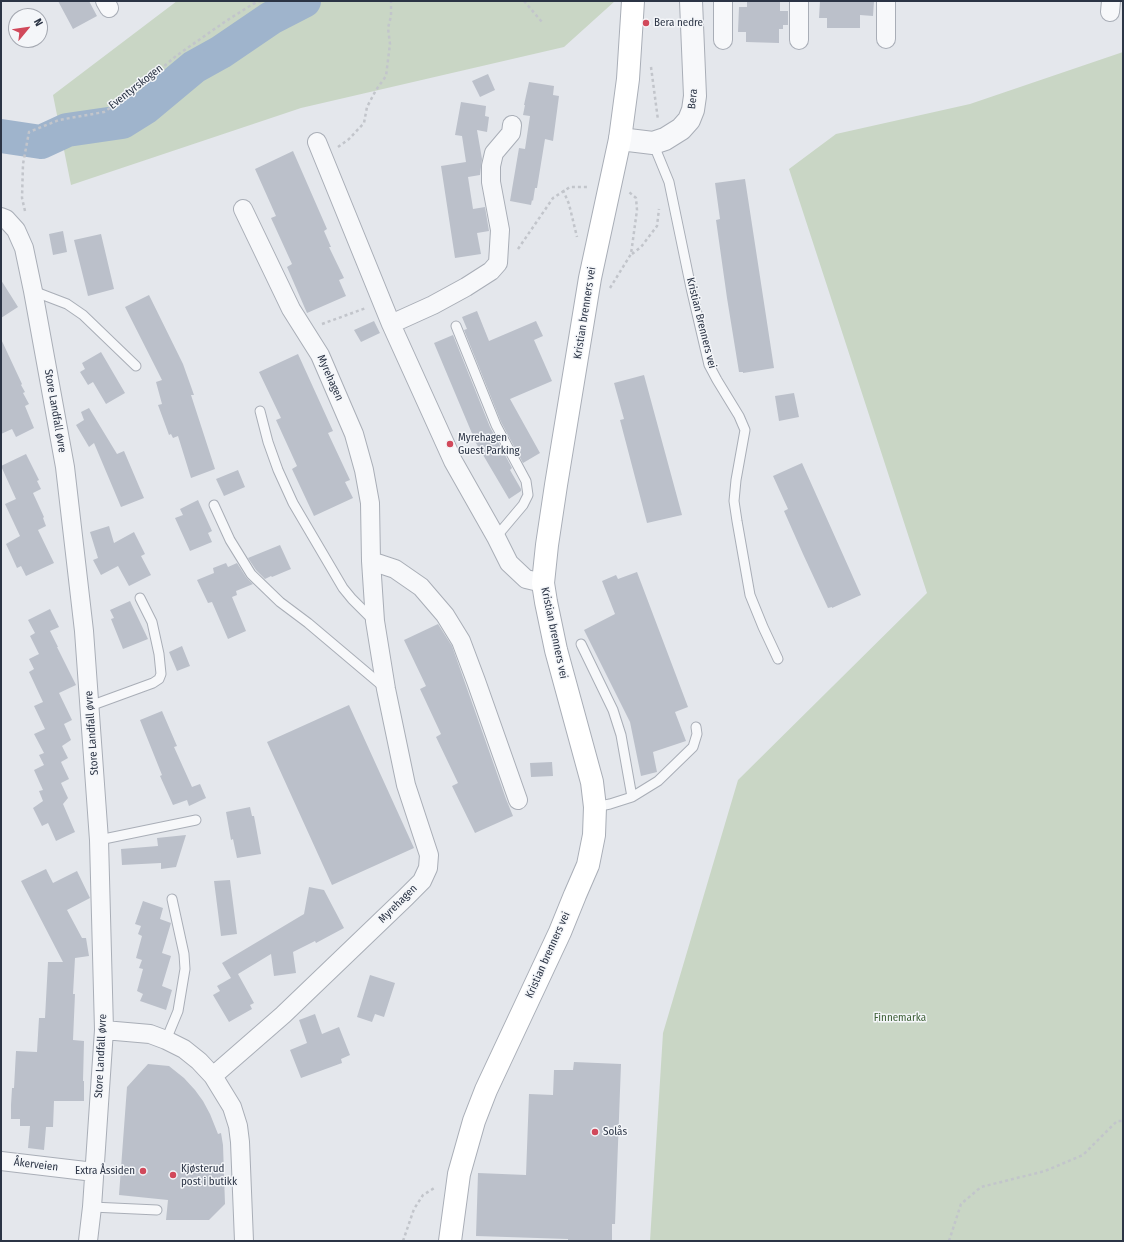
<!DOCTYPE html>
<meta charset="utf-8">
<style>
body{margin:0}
#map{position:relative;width:1124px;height:1242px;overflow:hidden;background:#e4e7ec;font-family:"Fira Sans Condensed",sans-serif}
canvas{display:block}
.frame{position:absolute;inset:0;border:2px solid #2b3445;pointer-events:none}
.north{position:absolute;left:8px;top:8px;width:40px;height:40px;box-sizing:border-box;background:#f4f6f9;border:1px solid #a4a8b1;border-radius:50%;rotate:61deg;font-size:11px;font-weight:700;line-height:16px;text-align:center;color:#2b3445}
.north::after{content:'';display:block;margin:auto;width:14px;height:18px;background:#d1495b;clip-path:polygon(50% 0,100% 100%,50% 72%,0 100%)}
</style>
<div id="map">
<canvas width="1124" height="1242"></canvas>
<div class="frame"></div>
<div class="north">N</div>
</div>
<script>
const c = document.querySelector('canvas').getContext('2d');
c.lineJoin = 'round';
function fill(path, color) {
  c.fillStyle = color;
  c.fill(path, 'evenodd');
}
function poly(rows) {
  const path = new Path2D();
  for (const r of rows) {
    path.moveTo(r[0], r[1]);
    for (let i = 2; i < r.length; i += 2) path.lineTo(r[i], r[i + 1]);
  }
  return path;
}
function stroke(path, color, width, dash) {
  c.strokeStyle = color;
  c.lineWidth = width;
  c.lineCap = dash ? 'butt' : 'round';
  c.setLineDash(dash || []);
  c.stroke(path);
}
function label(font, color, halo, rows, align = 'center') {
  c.font = font + ' "Fira Sans Condensed",sans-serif';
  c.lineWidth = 3;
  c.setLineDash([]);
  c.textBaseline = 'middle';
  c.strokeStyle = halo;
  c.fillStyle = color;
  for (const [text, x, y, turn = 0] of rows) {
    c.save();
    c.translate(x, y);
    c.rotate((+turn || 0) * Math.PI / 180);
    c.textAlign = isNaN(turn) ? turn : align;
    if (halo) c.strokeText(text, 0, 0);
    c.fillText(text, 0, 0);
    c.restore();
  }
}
fill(poly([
 [177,1,615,1,564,47,301,108,71,185,53,95],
 [1123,52,1123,1241,650,1241,663,1033,738,780,927,593,789,169,836,134,970,104]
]), '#c9d6c5');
stroke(poly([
 [1,136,41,142,67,130,122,122,146,107,194,67,221,52,271,18,304,1]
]), '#9fb4cc', 34);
fill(poly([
 [58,1,89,1,97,16,73,29],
 [747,1,780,1,780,11,788,11,788,25,783,25,783,29,779,29,779,43,746,42,746,32,738,32,739,7,747,7],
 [820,1,874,1,873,16,860,15,860,28,827,28,827,18,819,18],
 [488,74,495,90,480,97,472,81],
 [529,82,554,86,553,95,559,96,553,141,545,139,537,188,535,188,533,201,532,200,531,205,510,201,519,148,525,149,530,116,523,115,525,105,524,105],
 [461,102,486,106,485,116,489,117,487,132,477,130,482,159,480,175,468,177,473,209,485,207,489,231,477,233,481,254,455,258,441,166,466,162,462,136,455,135],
 [293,151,327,229,324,231,331,247,329,247,344,278,339,280,346,296,307,313,287,267,292,264,271,218,276,216,255,169],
 [745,179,774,368,743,373,743,372,739,372,727,298,716,220,720,219,715,183],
 [63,231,67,252,53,255,49,234],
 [101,234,114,289,88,296,74,240],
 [1,280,18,307,1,318],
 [149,295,183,364,194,395,191,395,215,469,191,478,178,436,173,438,171,434,169,435,158,405,162,404,156,382,162,380,125,307],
 [477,311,489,341,536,321,543,336,534,340,552,381,510,399,540,453,523,463,501,422,464,330,467,329,462,317],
 [374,321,380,333,361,342,354,330],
 [453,335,490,427,512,468,510,470,521,489,521,491,509,499,476,443,434,343],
 [1,339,22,384,21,385,25,392,23,393,29,404,25,406,34,428,16,437,12,429,1,434],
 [101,352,125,393,106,404,93,382,88,385,80,372,85,369,82,363],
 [298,354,333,431,328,433,350,480,345,482,353,498,314,516,292,469,297,466,276,420,281,418,259,372],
 [644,375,682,515,647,523,620,420,624,419,614,383],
 [794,393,799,417,779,421,775,396],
 [89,408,117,454,124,451,144,498,121,507,94,443,89,447,76,425,84,420,81,412],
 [26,454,39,480,37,481,41,489,33,493,44,517,43,518,46,526,38,530,54,563,26,576,21,566,17,568,6,544,20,536,5,504,16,499,1,466],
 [802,463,861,595,832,608,832,607,828,608,803,554,784,511,788,509,773,476],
 [238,470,245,487,224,496,216,479],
 [198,500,212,531,208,533,212,542,190,551,175,518,183,515,180,509],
 [109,526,114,543,134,532,145,554,141,556,151,575,129,586,118,566,101,575,93,560,98,558,90,532],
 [280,545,291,569,272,577,271,576,265,579,256,570,248,558],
 [226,563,228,567,237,563,246,577,253,584,236,591,237,595,232,597,246,631,228,639,212,602,208,603,197,580,214,573,213,568],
 [637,572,688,707,675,712,686,741,653,752,657,772,641,776,630,722,584,630,615,614,602,581,616,575,618,579],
 [130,601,148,639,123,649,111,619,114,618,110,610],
 [50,609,59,627,50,631,58,647,57,647,76,685,59,693,72,720,64,724,71,740,62,746,68,758,61,762,69,779,61,783,68,798,63,804,75,832,56,841,48,823,42,826,33,808,43,801,39,791,43,790,34,770,44,765,39,755,44,753,34,734,45,729,34,706,43,702,29,672,34,669,29,659,39,654,30,636,35,633,28,620],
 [438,624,452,646,506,799,513,816,475,833,452,786,458,783,436,737,441,734,420,689,426,686,404,640],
 [182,646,190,666,177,671,169,652],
 [349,705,414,848,332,885,267,742],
 [162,711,177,746,174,747,192,787,200,784,206,798,189,806,187,800,173,805,160,776,162,775,140,720],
 [552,762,553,776,531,777,530,763],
 [250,807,252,816,254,816,261,854,237,858,233,839,231,840,226,812],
 [186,835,176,867,161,869,161,863,122,865,121,849,158,846,157,838],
 [46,869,53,883,77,871,90,898,67,910,82,938,86,938,89,956,75,958,73,994,75,994,73,1040,84,1041,83,1081,84,1081,84,1101,54,1101,53,1127,46,1127,44,1150,28,1148,30,1126,20,1126,20,1119,11,1119,11,1105,12,1088,14,1088,16,1051,37,1052,39,1018,45,1018,48,962,63,962,21,881],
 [230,880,237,934,221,936,214,881],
 [309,887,324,890,344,928,316,943,315,941,293,952,296,973,274,976,271,954,238,974,254,1003,250,1005,252,1009,229,1022,213,995,220,991,217,986,231,978,222,963,304,914],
 [143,901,163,908,160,919,171,923,162,953,171,956,162,986,172,990,166,1010,140,1001,143,994,137,991,143,969,139,968,142,960,136,958,142,936,138,934,141,926,135,924],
 [370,975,395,983,384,1017,375,1014,372,1022,357,1017],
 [315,1014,322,1034,339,1027,350,1055,341,1059,342,1063,301,1078,290,1050,307,1043,299,1020],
 [574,1062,621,1064,615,1224,612,1224,612,1241,568,1241,568,1239,476,1236,478,1173,526,1175,529,1094,553,1095,554,1070,573,1070],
 [148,1064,169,1066,184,1078,195,1090,203,1101,210,1114,218,1134,221,1133,223,1145,225,1204,209,1220,166,1220,168,1200,119,1195,127,1087]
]), '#bbc0ca');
const service = poly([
 [653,143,669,182,691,288,709,365,717,380,739,416,745,430,736,480,734,501,737,521,750,595,763,627,778,659],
 [33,291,67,304,83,315,136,366],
 [456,326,496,425,526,481,528,495,523,505,496,537],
 [260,411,268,442,278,470,293,503,343,588,352,599,374,621],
 [214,505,230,540,251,574,280,602,308,623,385,688],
 [581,644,613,710,621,735,632,797],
 [90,706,153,683,159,679,161,674,159,654,152,622,140,598],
 [595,807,610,804,632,797,658,781,693,747,697,734,696,727],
 [99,840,196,820],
 [166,1040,178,1011,185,969,184,954,172,899],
 [92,1207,157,1210]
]);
const minor = poly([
 [105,1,109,8],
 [723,1,723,40],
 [799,1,799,40],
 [1110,12,1111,1],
 [886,39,886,1],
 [317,142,391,324,453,461,496,537,509,563,526,579,543,583],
 [1,217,6,219,16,230,24,248,33,291,65,467,84,631,99,840,104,1030,92,1207,88,1241],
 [391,324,433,305,466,287,491,271,498,263,500,230,491,182,491,166,494,153,511,133,512,125],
 [371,561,395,569,421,587,445,615,461,641,476,681,518,800],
 [104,1030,150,1034,166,1040,184,1049,199,1061,213,1076,232,1107,238,1126,240,1142,244,1241],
 [213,1076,283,1015,405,898,422,881,428,868,429,855,406,785,386,689,375,621,371,561,370,503,364,470,354,434,320,355,291,309,243,209],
 [1,1161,94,1172]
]);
const tertiary = poly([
 [620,139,653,143,665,139,681,129,689,120,693,110,695,96,691,1]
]);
const secondary = poly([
 [450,1241,459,1174,474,1121,486,1090,560,932,575,895,588,865,594,835,595,807,592,782,556,650,546,602,543,583,547,545,556,485,590,278,620,139,628,79,633,1]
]);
stroke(service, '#a9aeb7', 11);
stroke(minor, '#a9aeb7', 20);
stroke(tertiary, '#a9aeb7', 24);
stroke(secondary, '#a9aeb7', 24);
stroke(poly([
 [524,1,542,22],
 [651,67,658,120],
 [338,147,349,139,364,123,367,107,376,90,386,76,390,44,388,28,391,16,391,1],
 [563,190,569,204,577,237],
 [25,211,22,198,23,164,29,132,59,120,104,112,136,90,176,56,226,21,253,4,260,1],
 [518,249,553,198,570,187,589,187],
 [632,254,641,247,657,226,659,209],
 [610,288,631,254,637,210,636,198,629,192],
 [322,324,366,308],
 [403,1241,414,1209,423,1195,436,1187],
 [949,1241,961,1204,981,1187,1045,1171,1083,1155,1117,1121,1123,1121]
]), '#c2c5cb', 2.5, [3, 3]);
stroke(service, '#f7f8fa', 9);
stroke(minor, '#f7f8fa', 18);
stroke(tertiary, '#f7f8fa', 22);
stroke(secondary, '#fff', 22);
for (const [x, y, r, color] of [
 [646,23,4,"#d1495b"],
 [450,444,4,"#d1495b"],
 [595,1132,4,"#d1495b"],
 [143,1171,4,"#d1495b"],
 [173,1175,4,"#d1495b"]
]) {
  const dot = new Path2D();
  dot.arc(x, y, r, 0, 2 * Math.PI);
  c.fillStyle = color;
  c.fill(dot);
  stroke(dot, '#f4f6f9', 1.5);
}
label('11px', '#2b3445', '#f4f6f9', [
 ["Bera nedre",654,23],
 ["Myrehagen",458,438],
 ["Guest Parking",458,451],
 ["Solås",603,1132],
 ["Kjøsterud",181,1169],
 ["post i butikk",181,1182],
 ["Extra Åssiden",135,1171,"right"]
], 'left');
label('11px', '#2b3445', '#f4f6f9', [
 ["Eventyrskogen",136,87,-38],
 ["Bera",693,99,-84],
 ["Kristian brenners vei",585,313,-81],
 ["Kristian Brenners vei",701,323,76],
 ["Myrehagen",330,378,66],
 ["Store Landfall øvre",55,411,80],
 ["Kristian brenners vei",554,633,78],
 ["Store Landfall øvre",92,733,-94],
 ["Myrehagen",398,904,-45],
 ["Kristian brenners vei",548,955,-66],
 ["Store Landfall øvre",101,1056,-87],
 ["Åkerveien",36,1165,7]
]);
label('11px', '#3f6138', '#f4f6f9', [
 ["Finnemarka",900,1018]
]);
</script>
